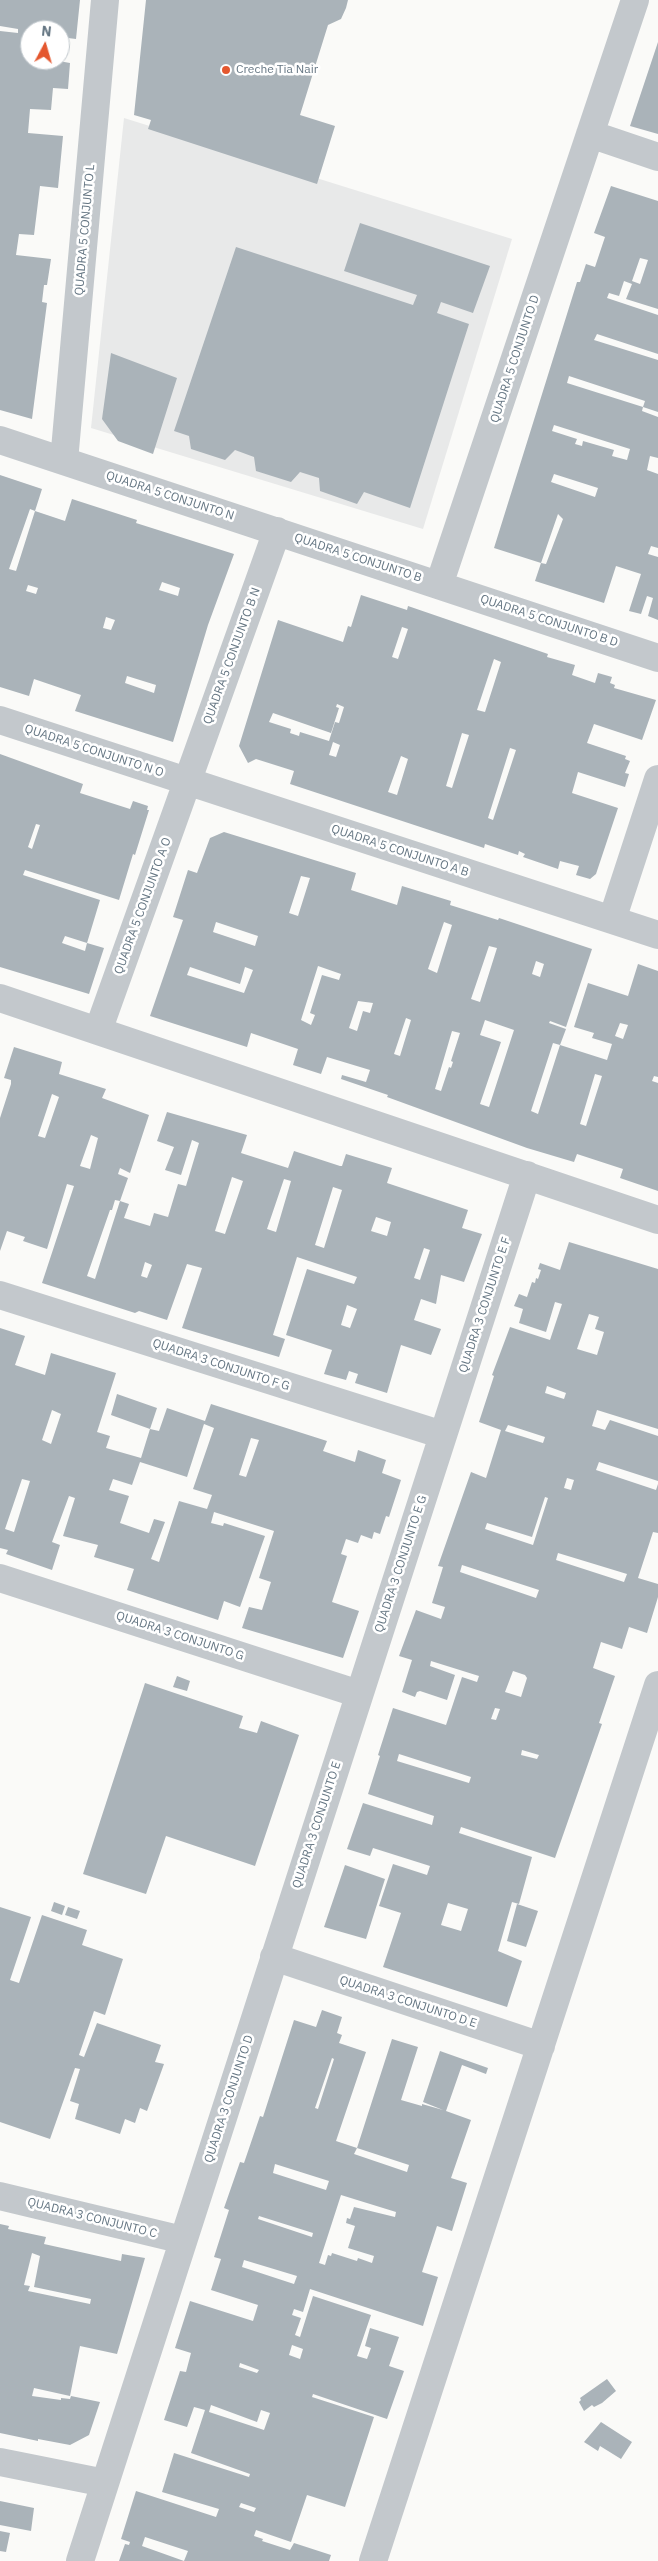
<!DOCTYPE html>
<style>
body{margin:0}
#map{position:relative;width:658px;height:2561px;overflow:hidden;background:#fafaf8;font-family:"IBM Plex Sans",sans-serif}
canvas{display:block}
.north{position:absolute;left:20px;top:20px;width:50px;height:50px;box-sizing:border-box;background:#fff;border:1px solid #c1c8cd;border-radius:50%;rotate:6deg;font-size:14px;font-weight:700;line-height:20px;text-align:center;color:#657683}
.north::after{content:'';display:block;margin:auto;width:18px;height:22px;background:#e4572e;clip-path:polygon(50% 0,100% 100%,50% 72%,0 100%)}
</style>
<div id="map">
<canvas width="658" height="2561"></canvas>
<div class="north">N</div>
</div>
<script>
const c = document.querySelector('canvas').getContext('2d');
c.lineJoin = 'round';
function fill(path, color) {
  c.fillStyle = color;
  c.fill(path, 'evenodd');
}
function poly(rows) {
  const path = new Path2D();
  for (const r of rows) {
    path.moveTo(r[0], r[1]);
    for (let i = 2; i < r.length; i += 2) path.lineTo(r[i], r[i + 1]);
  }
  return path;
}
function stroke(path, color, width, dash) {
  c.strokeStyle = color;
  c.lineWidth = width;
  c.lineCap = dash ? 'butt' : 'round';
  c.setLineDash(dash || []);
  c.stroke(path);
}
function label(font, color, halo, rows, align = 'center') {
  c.font = font + ' "IBM Plex Sans",sans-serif';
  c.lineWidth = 5;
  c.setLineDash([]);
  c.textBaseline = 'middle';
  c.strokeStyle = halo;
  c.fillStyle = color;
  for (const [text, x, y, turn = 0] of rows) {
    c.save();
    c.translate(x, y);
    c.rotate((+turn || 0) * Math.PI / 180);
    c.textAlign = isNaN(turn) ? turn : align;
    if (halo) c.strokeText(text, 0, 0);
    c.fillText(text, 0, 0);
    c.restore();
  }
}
fill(poly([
 [124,118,512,239,423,529,91,428]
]), '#e8e9e9');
fill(poly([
 [0,0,80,0,76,39,60,37,60,30,30,30,30,60,53,60,70,63,68,89,53,88,51,110,30,109,28,133,63,136,58,188,40,186,34,235,19,234,16,255,51,259,47,285,44,285,42,302,47,303,32,419,0,410,0,31,18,33,18,29,0,26],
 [146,0,348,0,346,8,341,19,328,25,300,115,335,126,317,184,148,129,151,120,134,115],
 [658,42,658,134,630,126],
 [611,186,658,201,658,309,626,299,632,284,624,281,619,296,609,293,607,298,658,315,658,354,597,334,594,340,658,360,658,412,643,407,645,401,569,376,567,383,643,407,642,411,658,417,658,458,650,456,647,470,658,474,658,548,651,546,648,554,658,557,658,620,648,616,653,598,647,596,641,614,629,611,641,574,616,566,604,603,535,581,541,563,494,548,577,282,580,282,586,264,595,267,605,237,594,233],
 [640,258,648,260,640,284,632,281],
 [554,425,630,449,627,460,612,456,614,450,583,441,582,446,575,444,577,439,552,431],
 [554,474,598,488,595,497,551,482],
 [558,514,563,519,546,564,541,563],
 [360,223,490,266,473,313,441,302,437,313,469,324,410,508,364,492,357,504,320,491,319,478,300,472,291,482,256,471,254,457,235,450,225,460,191,449,189,436,174,431,236,247,413,305,417,295,344,271],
 [111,353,177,378,153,454,118,441,102,419],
 [0,475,42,489,35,511,30,509,9,569,16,571,35,511,65,521,72,499,137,520,136,523,234,554,208,625,173,742,75,711,81,695,34,679,29,696,0,687],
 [162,582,180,588,178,596,159,590],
 [28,585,38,588,36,594,26,591],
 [106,617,115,620,111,630,103,628],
 [127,676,156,685,154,693,125,683],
 [361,595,407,610,408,606,548,654,547,657,575,665,572,675,595,683,598,673,612,677,610,683,615,685,614,688,656,700,642,740,594,724,587,743,626,756,625,759,630,761,625,773,629,774,625,787,578,772,572,793,618,808,596,874,590,879,576,875,579,866,560,861,558,869,523,857,525,854,519,851,518,855,485,844,484,848,290,784,294,771,256,759,248,763,239,746,278,620,343,642,348,626,351,627],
 [402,627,408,629,398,659,392,657],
 [494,659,501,662,485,712,477,710],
 [337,704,344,707,339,723,335,722,329,741,300,732,299,736,290,733,291,729,269,722,273,713,331,733,339,708,336,707],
 [462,733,469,735,452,788,446,786],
 [333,742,340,745,336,757,329,755],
 [510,748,516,750,493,820,488,818],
 [401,756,408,759,397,795,388,792],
 [0,754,83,784,80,793,130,809,133,801,148,806,147,810,149,810,135,855,133,854,119,900,25,870,23,875,100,900,87,943,65,936,62,943,85,951,87,943,104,948,89,994,0,967],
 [36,824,40,825,32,849,28,847],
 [224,832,356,873,351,890,397,905,402,886,451,901,450,905,498,920,499,918,592,949,566,1027,550,1021,549,1023,566,1029,560,1045,553,1043,531,1111,538,1114,560,1045,607,1060,612,1044,592,1038,594,1033,574,1027,588,983,628,996,638,964,658,971,658,1077,654,1076,652,1081,658,1083,658,1191,620,1178,623,1169,577,1154,574,1162,527,1148,387,1097,388,1095,341,1079,342,1075,366,1082,370,1070,327,1057,321,1074,293,1065,298,1049,251,1033,247,1047,150,1016,183,920,173,917,188,870,197,873,210,838],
 [301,876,310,878,298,916,289,913],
 [216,922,258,936,255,946,213,932],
 [444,922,452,925,437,973,428,969],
 [489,946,497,948,480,1002,471,999],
 [536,961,544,964,540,977,532,974],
 [318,966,341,974,339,980,322,975,310,1013,315,1015,311,1025,301,1020],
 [190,967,240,984,245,967,253,970,244,993,187,975],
 [358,1001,373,1003,370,1013,363,1011,357,1031,349,1028],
 [406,1018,411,1020,400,1056,394,1054],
 [485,1020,514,1030,489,1107,480,1104,501,1042,480,1035],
 [620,1023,628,1025,623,1039,615,1036],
 [452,1031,460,1033,451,1061,453,1062,451,1068,449,1067,441,1091,435,1089],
 [595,1074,602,1076,586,1126,580,1124],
 [14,1047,62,1062,59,1074,106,1089,102,1098,149,1115,130,1173,120,1168,118,1174,128,1178,120,1201,115,1200,112,1210,110,1210,87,1276,95,1279,120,1201,129,1204,124,1218,150,1226,154,1213,168,1217,178,1184,186,1186,199,1143,192,1140,181,1175,165,1170,174,1147,157,1141,167,1112,247,1135,241,1153,288,1168,294,1151,340,1166,342,1166,346,1154,392,1168,387,1183,468,1210,462,1228,482,1234,464,1282,441,1275,436,1304,421,1299,414,1320,441,1329,431,1355,401,1345,387,1393,355,1383,358,1374,349,1371,346,1380,324,1374,332,1350,286,1335,307,1269,354,1284,357,1277,297,1257,273,1335,285,1339,279,1357,182,1328,202,1268,187,1264,167,1320,139,1311,135,1313,42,1283,74,1186,67,1184,47,1249,23,1241,25,1237,7,1231,0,1251,0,1118,11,1084,11,1080,4,1078],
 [52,1094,59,1097,45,1138,38,1136],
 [91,1135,98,1138,90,1169,80,1166],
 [232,1177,243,1181,225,1234,215,1231],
 [284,1179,291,1181,276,1232,267,1229],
 [333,1187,342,1190,324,1248,315,1245],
 [376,1217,391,1222,387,1236,371,1231],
 [424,1248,430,1250,420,1280,414,1278],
 [145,1262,152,1265,147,1278,141,1276],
 [347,1305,357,1309,350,1328,341,1325],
 [569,1242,658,1269,658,1429,597,1410,592,1426,605,1430,610,1420,658,1436,658,1481,599,1462,596,1470,656,1490,658,1484,658,1533,653,1532,638,1578,658,1584,658,1597,647,1633,629,1627,622,1649,601,1642,593,1668,615,1676,599,1723,602,1724,555,1858,461,1827,459,1833,532,1857,519,1904,512,1902,498,1951,522,1961,507,2007,383,1967,401,1913,379,1906,393,1864,427,1875,430,1866,373,1848,370,1856,347,1849,363,1803,432,1825,434,1816,368,1794,380,1756,378,1755,393,1708,446,1725,462,1677,477,1682,479,1676,431,1661,430,1666,455,1675,447,1700,420,1691,417,1692,415,1697,402,1692,412,1660,399,1656,416,1610,441,1619,445,1607,432,1603,443,1567,438,1566,471,1472,486,1478,501,1430,479,1422,494,1376,492,1375,510,1327,550,1340,562,1304,555,1302,546,1332,519,1323,523,1309,514,1306,519,1294,527,1297,532,1282,535,1283,536,1278,538,1279,541,1270,538,1269,540,1263,560,1270],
 [589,1314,599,1317,595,1329,604,1332,597,1355,577,1349],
 [547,1386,566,1393,564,1399,545,1393],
 [508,1425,545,1437,543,1443,505,1431],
 [567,1478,574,1480,571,1490,564,1488],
 [545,1497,548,1498,533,1545,485,1529,487,1523,532,1537],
 [558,1553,627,1574,624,1582,556,1560],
 [462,1565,539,1590,536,1598,460,1572],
 [513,1671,525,1675,527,1678,521,1697,505,1692],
 [495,1708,500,1709,496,1720,491,1719],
 [522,1750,539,1755,537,1759,521,1755],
 [399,1754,471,1777,469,1783,397,1761],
 [448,1903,468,1909,461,1931,441,1925],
 [0,1328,25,1336,15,1365,45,1375,51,1353,116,1373,97,1432,110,1436,106,1448,141,1458,150,1429,111,1415,117,1394,157,1408,150,1429,159,1431,167,1408,205,1421,211,1404,327,1441,323,1451,355,1462,358,1450,386,1460,382,1473,401,1480,389,1517,386,1516,380,1534,374,1532,372,1539,361,1535,358,1543,346,1539,341,1554,347,1556,332,1602,359,1611,343,1658,242,1628,249,1607,262,1610,271,1582,259,1578,274,1531,214,1512,211,1523,223,1526,224,1523,265,1536,240,1607,224,1601,218,1620,127,1590,134,1569,94,1557,98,1545,63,1536,75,1498,69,1496,52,1542,60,1545,52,1570,6,1554,8,1550,0,1548],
 [52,1410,61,1414,51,1444,42,1440],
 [204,1424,214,1428,193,1489,212,1495,207,1509,179,1501,159,1562,151,1559,165,1522,154,1519,149,1533,120,1523,129,1496,109,1490,113,1479,132,1485,140,1462,187,1477],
 [251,1438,259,1440,246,1477,239,1475],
 [22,1479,30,1481,14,1532,5,1529],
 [177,1676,190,1681,187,1691,173,1687],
 [145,1683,243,1716,239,1728,257,1733,261,1721,299,1735,255,1866,166,1836,146,1894,83,1874],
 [345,1865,385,1879,366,1939,324,1927],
 [54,1902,65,1906,62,1915,51,1911],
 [517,1904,538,1911,526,1947,507,1941],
 [0,1907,31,1917,10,1980,19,1983,42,1915,87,1930,82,1945,123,1959,105,2015,94,2011,79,2055,84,2057,97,2023,161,2045,155,2062,164,2064,147,2111,140,2108,135,2123,125,2119,120,2134,75,2119,79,2104,70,2101,80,2069,75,2068,50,2139,0,2122],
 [68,1907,80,1911,77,1919,65,1915],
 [322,2010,342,2017,337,2033,342,2035,339,2043,366,2052,336,2141,357,2148,354,2154,407,2172,409,2165,357,2148,392,2039,418,2047,401,2100,422,2106,422,2104,443,2110,423,2102,440,2051,488,2068,486,2074,462,2065,446,2111,471,2120,451,2178,467,2183,452,2231,437,2226,422,2272,438,2277,423,2326,310,2289,303,2312,294,2309,292,2315,301,2318,295,2335,300,2337,313,2296,371,2315,357,2356,367,2359,371,2348,365,2346,370,2328,399,2337,389,2366,404,2371,387,2419,313,2394,312,2397,374,2417,345,2507,307,2495,291,2542,256,2530,254,2536,263,2539,262,2541,290,2550,294,2543,331,2555,329,2561,119,2561,125,2544,129,2545,130,2542,121,2539,136,2491,216,2517,219,2509,162,2492,174,2453,249,2477,250,2474,191,2453,205,2410,194,2407,187,2427,164,2420,180,2371,186,2372,191,2353,175,2348,190,2301,253,2321,258,2305,211,2290,221,2259,214,2257,229,2210,224,2208,240,2162,244,2163,260,2116,263,2117,294,2020,316,2027],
 [332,2058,334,2059,318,2109,315,2108],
 [275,2164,329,2181,326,2190,273,2173],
 [341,2195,396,2212,395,2217,354,2207,350,2219,347,2218,346,2223,355,2226,348,2248,374,2256,372,2263,358,2258,357,2261,332,2253,331,2256,328,2255,325,2265,319,2263],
 [259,2216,313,2233,312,2237,258,2219],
 [244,2260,297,2276,294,2284,242,2267],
 [292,2345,303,2349,300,2359,289,2355],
 [240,2363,259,2370,257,2373,239,2367],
 [211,2405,257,2422,261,2410,270,2413,264,2430,209,2412],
 [241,2503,256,2508,254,2512,239,2507],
 [145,2537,188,2551,184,2561,142,2546],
 [0,2224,9,2226,8,2229,46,2237,44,2244,121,2261,122,2254,145,2258,117,2354,80,2346,70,2396,34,2388,32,2396,61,2400,61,2398,70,2399,71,2396,100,2402,89,2435,70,2445,38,2439,38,2441,0,2433],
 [32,2253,40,2256,34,2287,91,2299,90,2304,28,2291,30,2286,24,2285],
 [607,2379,616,2391,602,2403,594,2407,592,2405,584,2411,579,2402,581,2400,580,2398],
 [601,2422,632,2442,621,2459,600,2446,598,2451,584,2442],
 [0,2501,34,2508,31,2531,0,2525],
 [0,2531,10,2533,6,2552,0,2551]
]), '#aab3b9');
stroke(poly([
 [590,134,658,157],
 [0,440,658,658],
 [64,461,105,0],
 [439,585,635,0],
 [0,720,658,935],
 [612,920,658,779],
 [0,998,658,1220],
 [98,1031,277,531],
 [0,1295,443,1435],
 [0,1578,359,1694],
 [274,1957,541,2046],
 [0,2196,183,2240],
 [0,2462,105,2483],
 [80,2561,527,1175],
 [373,2561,658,1685]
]), '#c3c8cc', 28);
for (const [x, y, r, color] of [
 [226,70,5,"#e4572e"]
]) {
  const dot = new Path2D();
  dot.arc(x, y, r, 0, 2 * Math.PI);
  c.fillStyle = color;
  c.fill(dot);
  stroke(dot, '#fff', 2);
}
label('12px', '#657683', '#fff', [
 ["Creche Tia Nair",236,70]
], 'left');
label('12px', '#657683', '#fff', [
 ["QUADRA 5 CONJUNTO L",85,230,-85],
 ["QUADRA 5 CONJUNTO D",515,359,-72],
 ["QUADRA 5 CONJUNTO N",170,496,18],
 ["QUADRA 5 CONJUNTO B",358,558,18],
 ["QUADRA 5 CONJUNTO B D",549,621,18],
 ["QUADRA 5 CONJUNTO B N",232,656,-70],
 ["QUADRA 5 CONJUNTO N O",94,751,18],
 ["QUADRA 5 CONJUNTO A B",400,851,18],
 ["QUADRA 5 CONJUNTO A O",143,906,-70],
 ["QUADRA 3 CONJUNTO E F",485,1305,-72],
 ["QUADRA 3 CONJUNTO F G",221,1365,18],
 ["QUADRA 3 CONJUNTO E G",401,1564,-72],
 ["QUADRA 3 CONJUNTO G",180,1636,18],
 ["QUADRA 3 CONJUNTO E",317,1825,-72],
 ["QUADRA 3 CONJUNTO D E",408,2002,18],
 ["QUADRA 3 CONJUNTO D",229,2099,-72],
 ["QUADRA 3 CONJUNTO C",92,2218,14]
]);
</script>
